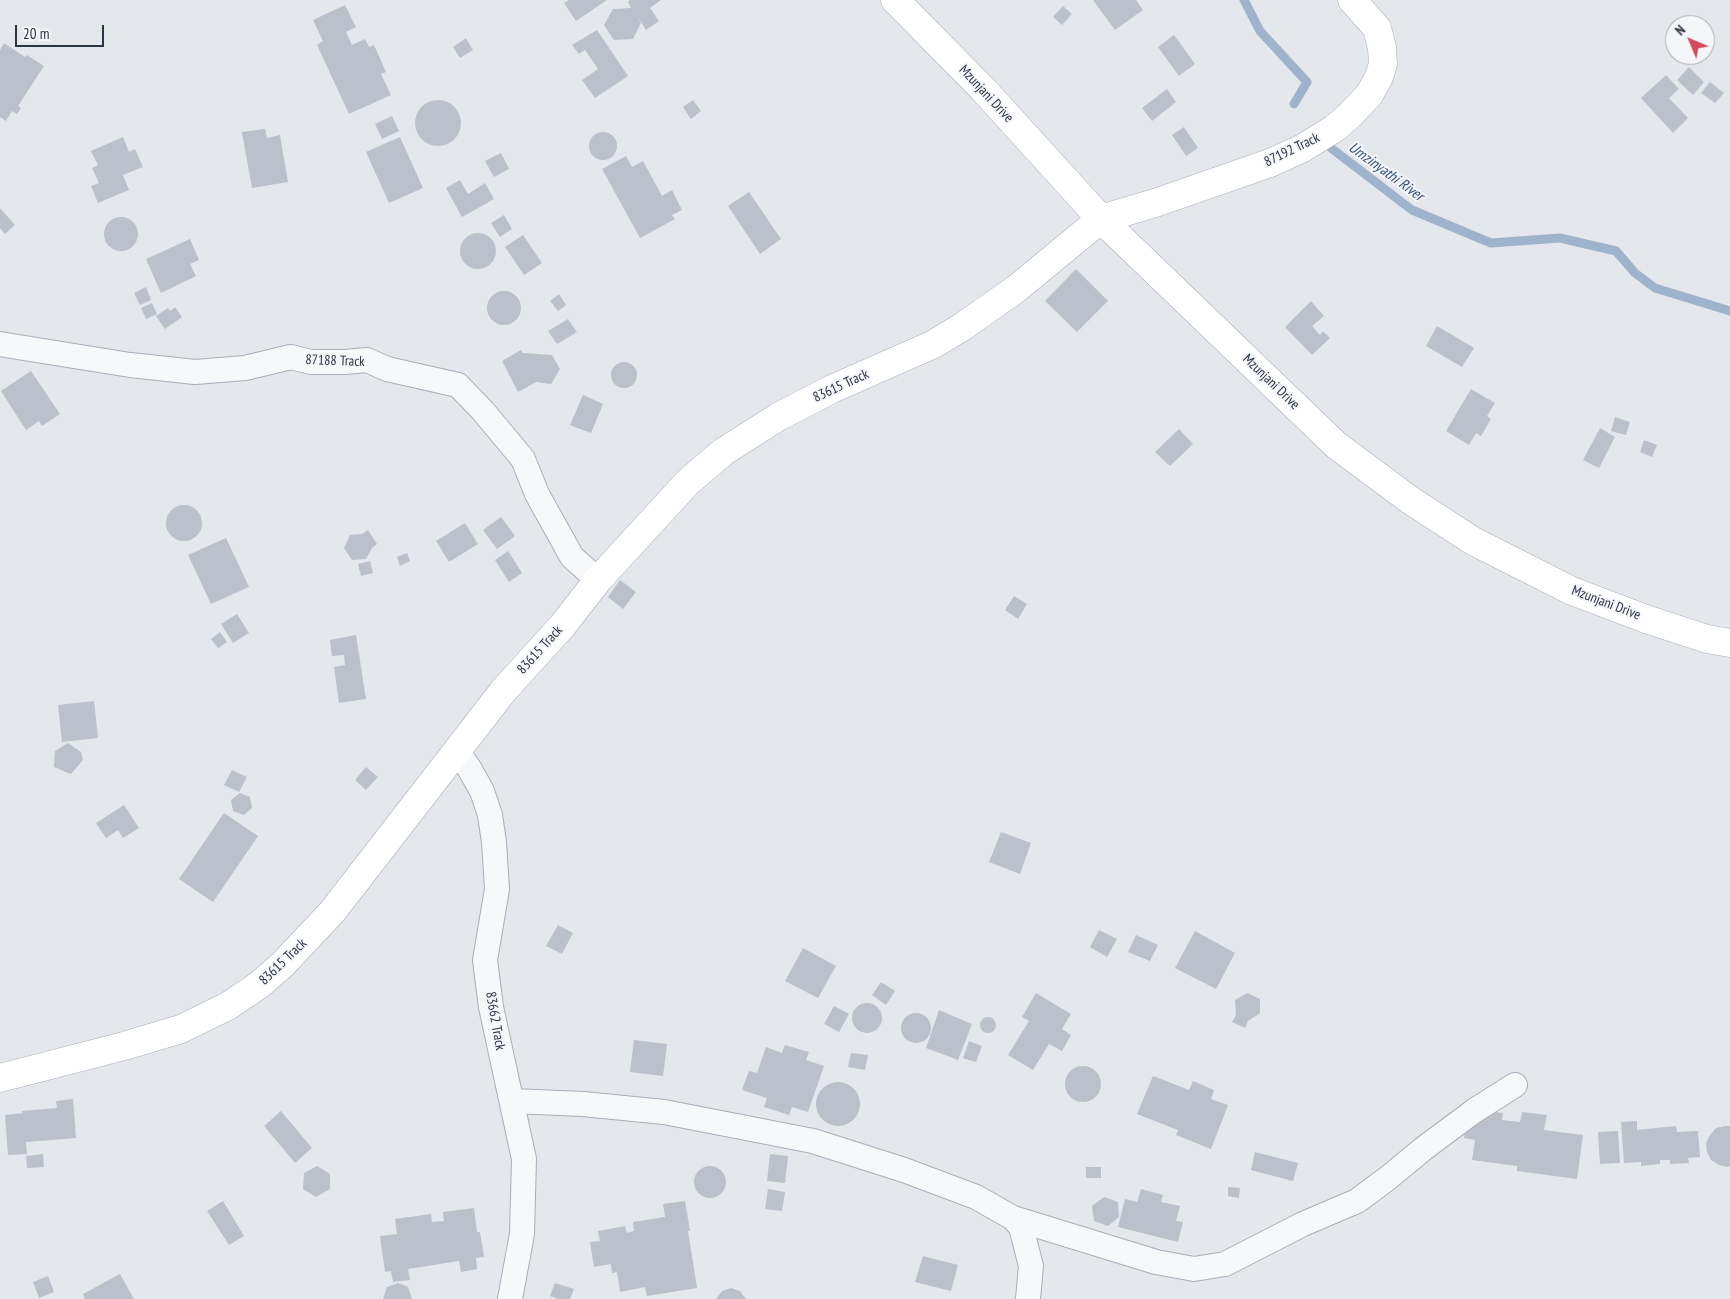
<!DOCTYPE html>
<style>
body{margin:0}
#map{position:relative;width:1730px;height:1299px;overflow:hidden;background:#e4e7ec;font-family:"PT Sans Narrow",sans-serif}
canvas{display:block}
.north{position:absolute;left:1665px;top:15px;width:50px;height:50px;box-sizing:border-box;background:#f4f6f9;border:1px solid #a4a8b1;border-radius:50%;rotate:315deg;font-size:14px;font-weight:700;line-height:20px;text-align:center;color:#2b3445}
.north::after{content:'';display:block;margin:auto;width:18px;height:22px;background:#d1495b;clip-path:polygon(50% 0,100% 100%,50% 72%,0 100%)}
.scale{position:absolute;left:15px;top:25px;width:89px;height:22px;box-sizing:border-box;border:2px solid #2b3445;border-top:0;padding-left:6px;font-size:15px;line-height:18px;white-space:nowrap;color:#2b3445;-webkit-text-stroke:4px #f4f6f9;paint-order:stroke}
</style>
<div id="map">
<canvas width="1730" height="1299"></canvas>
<div class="north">N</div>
<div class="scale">20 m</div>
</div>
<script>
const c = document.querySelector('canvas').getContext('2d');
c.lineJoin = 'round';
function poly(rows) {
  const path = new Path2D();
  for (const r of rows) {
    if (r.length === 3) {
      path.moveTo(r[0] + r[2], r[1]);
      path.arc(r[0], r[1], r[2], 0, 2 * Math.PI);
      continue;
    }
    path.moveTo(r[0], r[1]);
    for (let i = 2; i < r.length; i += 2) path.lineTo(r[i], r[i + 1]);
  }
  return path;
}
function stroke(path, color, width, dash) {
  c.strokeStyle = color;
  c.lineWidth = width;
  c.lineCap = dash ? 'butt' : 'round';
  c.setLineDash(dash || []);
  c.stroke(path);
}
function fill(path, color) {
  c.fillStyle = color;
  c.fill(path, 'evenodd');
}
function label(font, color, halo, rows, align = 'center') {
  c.font = font + ' "PT Sans Narrow",sans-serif';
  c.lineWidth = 4;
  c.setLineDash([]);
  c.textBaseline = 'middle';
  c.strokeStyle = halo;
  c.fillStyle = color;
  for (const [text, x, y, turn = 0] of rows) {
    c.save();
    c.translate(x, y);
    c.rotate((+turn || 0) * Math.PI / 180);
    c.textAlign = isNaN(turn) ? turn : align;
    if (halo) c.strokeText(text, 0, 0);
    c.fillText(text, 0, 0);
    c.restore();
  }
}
stroke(poly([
 [1244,0,1260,31,1307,82,1294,104],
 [1331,148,1412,210,1491,243,1560,238,1616,251,1635,273,1655,288,1730,311]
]), '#9fb4cc', 9);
fill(poly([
 [569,0,607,0,576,21,564,3],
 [630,0,661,0,650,8,659,21,646,30,636,14,641,23,633,39,614,40,604,25,613,9,631,8,628,2],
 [1093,0,1136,0,1143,10,1115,30],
 [345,5,356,27,346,32,352,45,365,39,369,47,374,45,386,72,381,74,391,95,349,114,317,45,323,41,313,20],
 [1063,6,1072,14,1062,25,1053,17],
 [597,30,628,76,595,98,582,80,598,69,585,50,579,54,572,45],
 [1174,35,1195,64,1179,76,1158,47],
 [466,38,473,50,460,58,453,47],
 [4,43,25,57,27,55,44,66,18,106,21,108,17,114,12,111,6,121,0,117,0,50],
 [1689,67,1704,82,1693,95,1677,80],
 [1666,75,1679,89,1669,98,1688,118,1673,133,1641,98],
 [1710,82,1724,93,1715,103,1701,93],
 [1167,89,1176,102,1152,121,1142,108],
 [438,123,23],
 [693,100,701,111,691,119,683,107],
 [392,116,399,131,382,139,375,124],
 [1184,127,1198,148,1186,156,1172,135],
 [265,129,267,138,280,135,288,182,252,188,242,132],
 [603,146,14],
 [123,137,129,152,135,149,143,167,123,175,129,190,98,203,91,186,99,183,92,168,98,165,91,151],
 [400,137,423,188,389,203,366,152],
 [501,153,509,169,494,177,485,161],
 [626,156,632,167,643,161,662,196,672,190,682,210,672,215,675,219,640,238,602,169],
 [460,180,468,194,485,183,494,199,462,217,446,188],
 [749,192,781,239,760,254,728,206],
 [0,208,15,225,5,234,0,228],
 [504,215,512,229,500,237,491,223],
 [121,234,17],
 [478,251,18],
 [523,235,542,263,524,275,505,247],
 [190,239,199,260,190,264,196,276,161,293,146,259],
 [1076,269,1108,301,1077,332,1045,301],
 [146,287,151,300,140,305,134,293],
 [504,308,17],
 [559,294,566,305,558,311,550,301],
 [1311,301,1324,316,1312,326,1320,335,1323,331,1330,338,1312,355,1285,327],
 [152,303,157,314,146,319,141,308],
 [175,307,182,317,165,329,156,316,168,308,170,311],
 [568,319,577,332,557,344,548,331],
 [1437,326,1474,348,1462,367,1426,346],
 [521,350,523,353,552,355,560,369,551,384,536,382,518,392,502,361],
 [624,375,13],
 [31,371,60,414,42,426,39,421,26,430,1,391],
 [1471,389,1495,403,1487,416,1491,419,1481,436,1476,433,1469,445,1446,431],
 [583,395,603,404,591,433,570,425],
 [1615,417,1630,422,1626,435,1611,431],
 [1600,428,1615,437,1599,468,1583,460],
 [1179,429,1193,444,1170,466,1155,452],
 [1644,440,1657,445,1652,457,1640,452],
 [184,523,18],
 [501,517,515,536,497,549,483,530],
 [465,523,478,544,449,562,436,541],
 [368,530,377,544,372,548,366,559,352,560,344,548,350,535,362,534],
 [226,538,249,587,211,604,188,555],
 [508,551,522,573,509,582,495,560],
 [407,553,410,561,400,566,397,557],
 [370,561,373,573,361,576,358,564],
 [620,580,636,592,623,609,608,597],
 [1014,596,1027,604,1018,619,1005,610],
 [237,614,249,633,233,643,221,624],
 [220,632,227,642,218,648,211,639],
 [356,635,366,699,339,703,334,667,345,665,344,655,332,656,330,640],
 [94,701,98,738,62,742,58,705],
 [68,743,81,752,83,760,71,774,54,767,55,751],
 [366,767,378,777,366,790,355,780],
 [232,770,247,777,239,792,224,785],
 [240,793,250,797,252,808,244,815,233,811,231,800],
 [124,805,139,828,123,838,118,830,106,838,96,823],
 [224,813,258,836,213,902,179,879],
 [1001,832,1031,843,1020,874,989,862],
 [558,925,573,933,562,954,546,946],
 [1099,930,1117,939,1107,957,1090,947],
 [1195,931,1235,953,1216,989,1175,968],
 [1136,935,1158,945,1150,961,1128,952],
 [803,948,836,966,818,998,785,981],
 [881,982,895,991,886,1005,872,995],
 [1036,993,1071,1014,1062,1029,1071,1035,1062,1051,1049,1044,1033,1070,1008,1055,1029,1021,1022,1017],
 [1247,993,1260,999,1260,1013,1248,1021,1245,1028,1232,1022,1236,1015,1235,1000],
 [867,1018,15],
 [834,1006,849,1014,839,1032,824,1024],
 [939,1010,972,1024,958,1060,926,1048],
 [916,1028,15],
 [988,1025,8],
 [634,1040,667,1044,663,1076,630,1072],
 [969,1041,982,1046,976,1062,963,1058],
 [785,1045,809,1052,806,1060,824,1066,808,1112,792,1107,789,1115,764,1107,767,1098,742,1090,749,1071,757,1073,766,1047,782,1053],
 [851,1053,868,1055,865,1070,848,1067],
 [1083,1084,18],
 [1153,1076,1189,1090,1193,1081,1214,1090,1211,1099,1228,1105,1211,1149,1176,1135,1178,1130,1137,1114],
 [838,1104,22],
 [73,1099,76,1138,26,1142,27,1154,8,1155,5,1115,23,1113,22,1111,57,1108,56,1101],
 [1479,1110,1503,1113,1502,1120,1520,1122,1522,1112,1547,1115,1544,1130,1583,1135,1577,1179,1517,1171,1517,1166,1472,1160,1475,1140,1464,1138,1467,1118],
 [281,1111,312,1148,295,1163,264,1126],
 [1637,1121,1637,1130,1676,1126,1677,1132,1698,1131,1700,1157,1688,1158,1689,1163,1670,1164,1670,1160,1660,1160,1660,1164,1641,1166,1641,1162,1624,1163,1621,1122],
 [1725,1126,1730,1126,1730,1166,1728,1167,1719,1165,1711,1160,1707,1152,1706,1143,1710,1135,1716,1128],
 [1618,1131,1620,1163,1600,1164,1598,1132],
 [1255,1152,1298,1163,1293,1181,1251,1170],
 [43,1154,44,1167,27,1168,26,1156],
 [770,1154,788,1156,785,1183,767,1181],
 [710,1182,16],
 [317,1166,330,1174,330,1189,316,1197,303,1189,304,1173],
 [1086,1167,1101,1167,1101,1178,1086,1178],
 [1228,1187,1240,1188,1239,1198,1228,1196],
 [768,1189,785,1192,782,1211,765,1209],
 [1141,1189,1163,1195,1161,1202,1180,1206,1176,1221,1183,1222,1178,1242,1118,1227,1125,1199,1137,1202],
 [1104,1197,1118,1202,1119,1217,1108,1226,1094,1221,1092,1206],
 [223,1201,244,1236,229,1245,207,1211],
 [685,1201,690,1231,688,1231,697,1288,647,1296,645,1287,620,1292,617,1272,612,1273,611,1264,594,1267,590,1242,600,1241,598,1231,625,1226,627,1233,634,1231,633,1222,665,1217,663,1204],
 [474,1208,477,1232,480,1232,484,1257,476,1258,477,1269,461,1272,459,1261,408,1269,410,1280,393,1282,391,1271,385,1272,380,1236,397,1234,395,1219,431,1214,432,1222,444,1221,443,1212],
 [923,1256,958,1265,951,1291,915,1282],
 [120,1274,134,1299,85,1299,83,1294],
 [48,1276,54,1292,39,1298,33,1282],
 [398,1283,408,1287,412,1299,383,1299,387,1287],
 [555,1283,574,1289,570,1299,558,1299,550,1296],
 [731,1288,740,1291,746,1299,716,1299,722,1291]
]), '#bbc0ca');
const street = poly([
 [0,344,130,365,195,372,245,368,291,357,311,362,345,362,367,360,387,369,458,385,483,411,523,459,537,494,572,557,598,580],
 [456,750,469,768,482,791,490,815,494,842,497,889,485,960,491,1007,524,1159,522,1234,510,1299],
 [512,1101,583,1104,664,1112,813,1141,904,1170,976,1197,1013,1218,1021,1227,1031,1266,1028,1299],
 [1013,1218,1156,1262,1194,1269,1225,1264,1303,1224,1357,1201,1388,1178,1423,1149,1474,1111,1515,1085]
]);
const secondary = poly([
 [895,0,982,88,1101,219,1336,445,1410,500,1473,541,1572,591,1646,619,1707,639,1730,643],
 [0,1078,124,1046,181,1029,228,1006,259,985,282,965,332,912,504,690,563,625,598,580,688,482,723,452,778,417,832,389,934,344,962,327,1016,289,1101,219,1155,203,1270,163,1303,148,1335,128,1349,116,1369,95,1379,77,1383,64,1382,48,1377,28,1352,0]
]);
stroke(street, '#a9aeb7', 26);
stroke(secondary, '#a9aeb7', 29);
stroke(street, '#f7f8fa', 24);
stroke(secondary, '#fff', 28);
label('14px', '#2b3445', '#f4f6f9', [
 ["Mzunjani Drive",986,94,47],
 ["87192 Track",1292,150,-26],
 ["87188 Track",335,361,2],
 ["Mzunjani Drive",1271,382,44],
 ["83615 Track",841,386,-25],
 ["Mzunjani Drive",1606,603,21],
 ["83615 Track",540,650,-48],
 ["83615 Track",283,962,-44],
 ["83662 Track",495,1021,80]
]);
label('italic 15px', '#34527a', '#f4f6f9', [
 ["Umzinyathi River",1386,172,36]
]);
</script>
